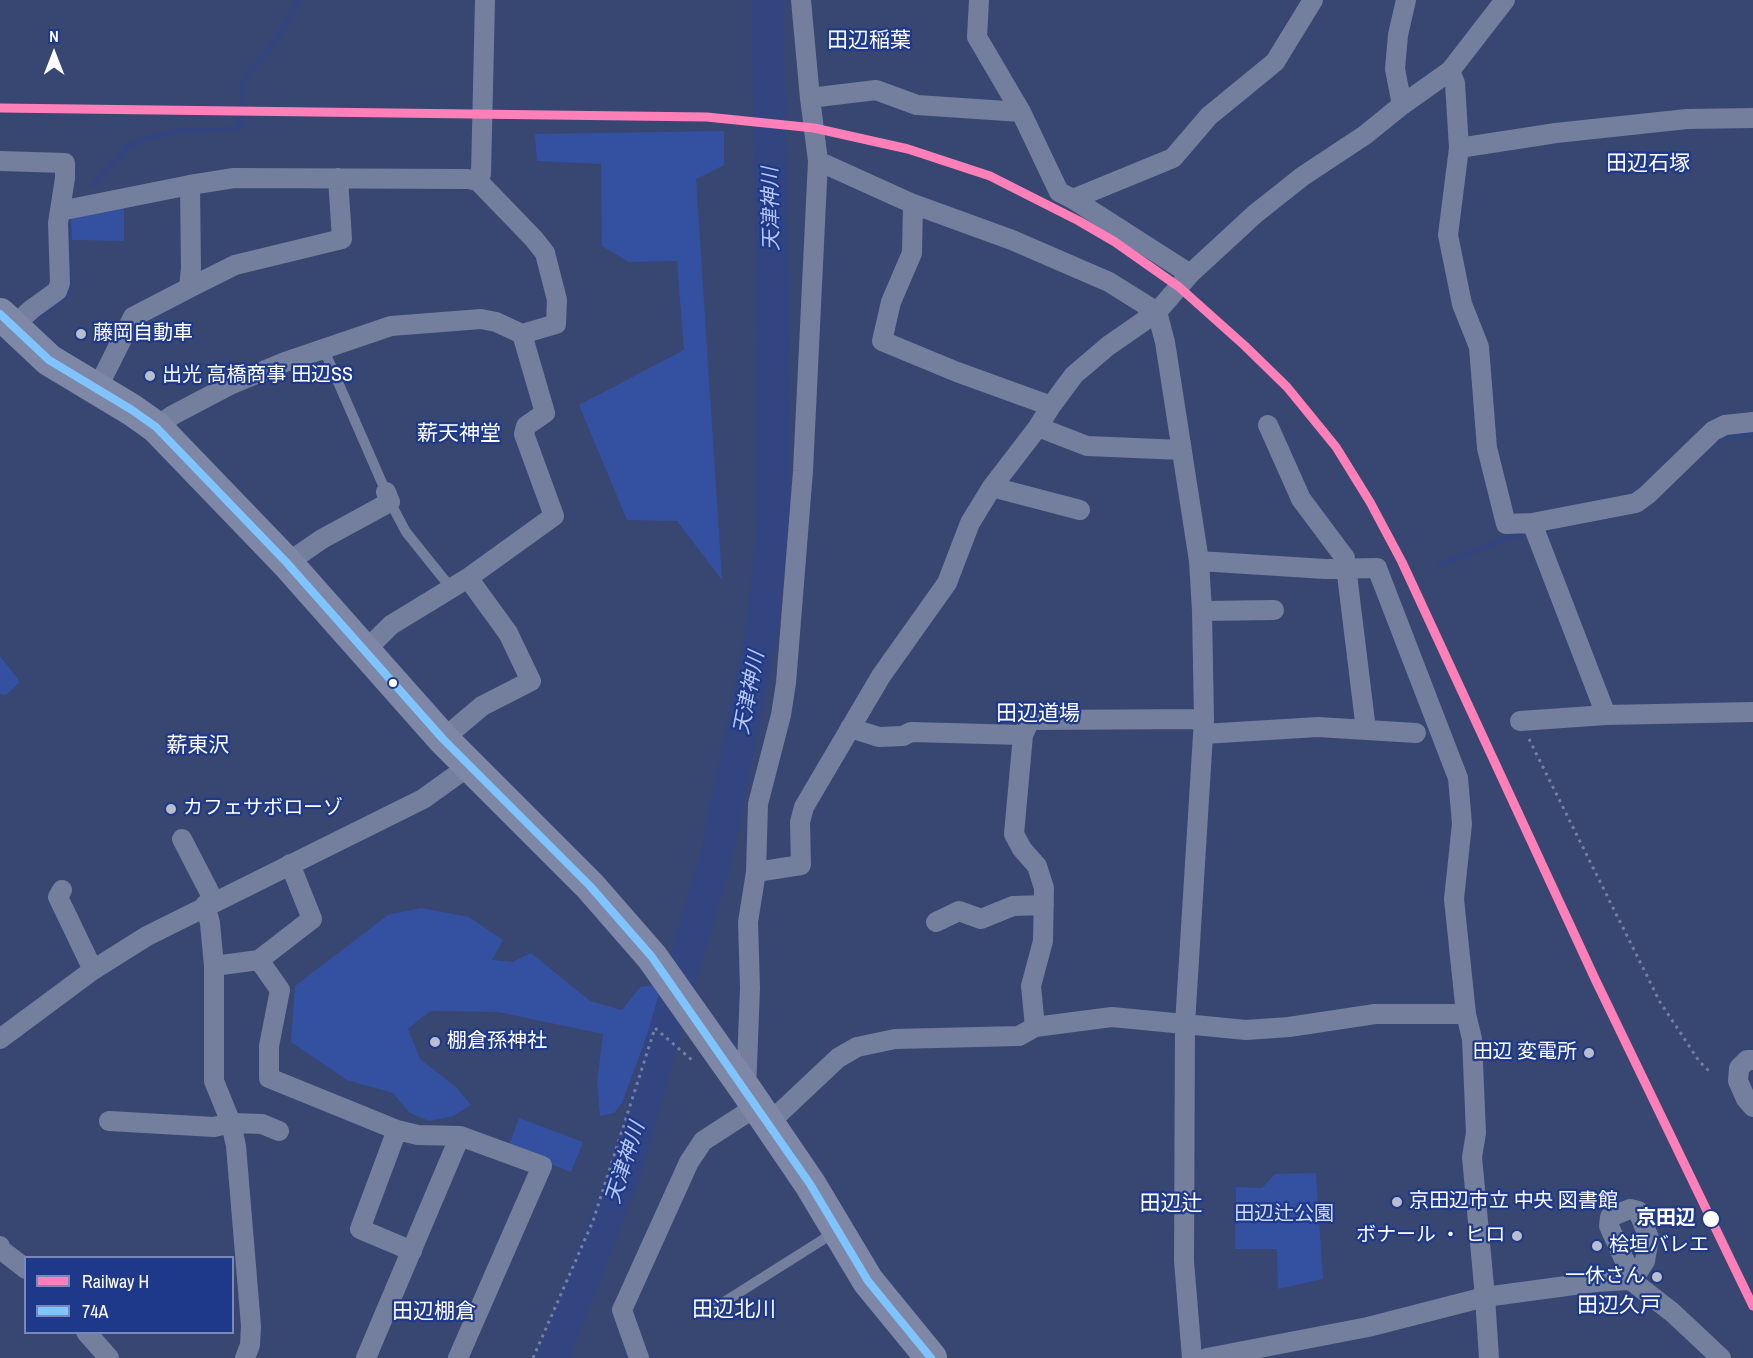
<!DOCTYPE html>
<meta charset="utf-8">
<style>
body{margin:0}
#map{position:relative;width:1753px;height:1358px;overflow:hidden;background:#384672;font-family:"Archivo Narrow",sans-serif}
canvas{display:block}
.legend{position:absolute;left:24px;top:1256px;width:210px;height:78px;box-sizing:border-box;background:#1f398a;border:2px solid #7988b9;margin:0;padding:8px 10px;list-style:none;font-size:18px;color:#fff}
.legend li{display:flex;align-items:center;gap:12px;height:30px}
.legend b{width:30px;border:2px solid #7988b9}
.north{position:absolute;left:24px;top:24px;width:60px;height:60px;-webkit-text-stroke:4px #1f398a;paint-order:stroke;rotate:0deg;font-size:16px;font-weight:700;line-height:24px;text-align:center;color:#fff}
.north::after{content:'';display:block;margin:auto;width:21px;height:27px;background:#fff;clip-path:polygon(50% 0,100% 100%,50% 72%,0 100%)}
</style>
<div id="map">
<canvas width="1753" height="1358"></canvas>
<ul class="legend">
<li><b style="height:8px;background:#ff80b9"></b>Railway H</li>
<li><b style="height:8px;background:#80c4ff"></b>74A</li>
</ul>
<div class="north">N</div>
</div>
<script>
const c = document.querySelector('canvas').getContext('2d');
c.lineJoin = 'round';
function fill(path, color) {
  c.fillStyle = color;
  c.fill(path, 'evenodd');
}
function poly(rows) {
  const path = new Path2D();
  for (const r of rows) {
    path.moveTo(r[0], r[1]);
    for (let i = 2; i < r.length; i += 2) path.lineTo(r[i], r[i + 1]);
  }
  return path;
}
function stroke(path, color, width, dash) {
  c.strokeStyle = color;
  c.lineWidth = width;
  c.lineCap = dash ? 'butt' : 'round';
  c.setLineDash(dash || []);
  c.stroke(path);
}
function label(font, color, halo, rows, align = 'center') {
  c.font = font + ' "Archivo Narrow","Noto Sans JP",sans-serif';
  c.lineWidth = 4.5;
  c.setLineDash([]);
  c.textBaseline = 'middle';
  c.strokeStyle = halo;
  c.fillStyle = color;
  for (const [text, x, y, turn = 0] of rows) {
    c.save();
    c.translate(x, y);
    c.rotate((+turn || 0) * Math.PI / 180);
    c.textAlign = isNaN(turn) ? turn : align;
    if (halo) c.strokeText(text, 0, 0);
    c.fillText(text, 0, 0);
    c.restore();
  }
}
fill(poly([
 [724,131,724,165,696,179,722,580,677,521,627,520,579,405,684,350,677,261,629,262,602,246,601,164,537,161,535,134],
 [124,203,124,241,71,240,71,220,83,211],
 [0,656,20,682,6,695,0,694],
 [421,908,469,917,503,940,492,960,512,962,531,953,590,1001,622,1010,640,987,655,985,662,994,622,1103,614,1113,600,1116,597,1082,603,1034,498,1012,430,1011,408,1029,420,1059,456,1087,471,1105,453,1116,429,1121,410,1113,393,1093,347,1080,291,1042,295,986,388,915],
 [519,1118,583,1142,571,1172,508,1148],
 [1316,1173,1323,1279,1278,1289,1277,1249,1235,1249,1236,1187,1262,1188,1275,1174]
]), '#3450a1');
stroke(poly([
 [242,108,243,82,251,69,265,55,279,35,296,6,297,0],
 [93,185,129,146,147,138,177,131,235,129,240,126,242,114],
 [43,315,70,292,69,226],
 [1704,453,1722,437,1753,434],
 [1440,565,1515,535,1530,532]
]), '#334581', 5);
stroke(poly([
 [552,1358,625,1173,665,1030,717,854,763,625,773,518,774,339,767,0]
]), '#334581', 32);
stroke(poly([
 [1529,739,1660,1002,1699,1061,1709,1071],
 [533,1358,593,1221,655,1028,693,1061]
]), '#747f9e', 3, [3, 4.5]);
stroke(poly([
 [324,350,386,492],
 [390,502,406,532,451,588],
 [705,1314,835,1232]
]), '#747f9e', 10);
stroke(poly([
 [979,0,977,37,1021,112,1059,192,1073,199,1190,274],
 [1450,71,1455,83,1459,148,1448,235,1462,304,1479,347,1487,448,1506,524,1532,523,1636,503,1647,495,1713,431,1725,425,1753,422],
 [810,98,876,90,917,105,1021,112],
 [1402,105,1395,69,1398,35,1406,0],
 [1459,148,1556,133,1687,119,1753,118],
 [0,161,65,163,65,178,58,223,60,283,57,291,32,309,13,326],
 [818,161,913,204,1012,240,1109,282,1157,312,1165,342,1199,561,1202,611,1204,719,1185,1024,1184,1261,1192,1358],
 [478,181,481,174,485,0],
 [1073,199,1173,158,1209,116,1275,62,1313,0],
 [913,204,912,253,891,302,882,341,957,372,1051,406],
 [60,211,190,185],
 [189,288,235,265,342,239,338,178],
 [97,389,133,317,189,288,191,268,190,185,234,178,468,179,478,181,534,239,545,253,557,300,556,324,522,334,496,322,481,319,391,326,285,362,232,384,173,415,156,427],
 [1268,425,1301,499,1345,558,1366,730],
 [1038,427,1087,446,1182,450],
 [992,487,1080,510],
 [1532,523,1606,715],
 [1199,561,1325,569,1377,568,1458,778,1462,824,1454,899,1466,1014,1472,1039,1476,1133,1472,1157,1485,1297,1489,1358],
 [287,563,322,539,390,502,386,492],
 [1202,611,1274,610],
 [364,652,391,625,468,578,554,516,524,434,526,426,545,413,522,334],
 [1520,721,1606,715,1753,712],
 [850,728,879,737,903,736,911,732,1023,735],
 [1203,734,1318,727,1416,733],
 [443,739,482,706,531,681,508,633,468,578],
 [182,839,214,901],
 [756,872,801,865,800,822,804,807,881,676,947,583,970,523,992,487,1038,427,1051,406,1074,375,1108,346,1157,312,1190,274,1255,214,1303,176,1365,135,1402,105,1450,71,1505,0],
 [62,890,58,897,93,970],
 [205,905,210,923,214,966,259,960,280,990,269,1046,269,1078,397,1130,360,1229,412,1251],
 [936,922,959,911,981,919,1013,906,1044,905],
 [259,960,312,919,290,864],
 [214,966,214,1081,231,1123,236,1146,251,1326,250,1345,245,1358],
 [1035,1027,1031,986,1043,941,1044,888,1037,866,1022,849,1014,834,1023,735,1030,720,1204,719],
 [0,1039,93,970,147,936,423,799,469,766],
 [1753,1060,1747,1060,1739,1068,1738,1081,1746,1099,1753,1107],
 [746,1090,750,988,748,922,756,872,758,804,781,715,786,683,803,471,818,161,810,98,801,0],
 [109,1121,214,1127,231,1123,262,1124,279,1131],
 [769,1123,838,1058,857,1047,895,1039,1019,1036,1035,1027,1112,1017,1246,1030,1289,1027,1375,1014,1466,1014],
 [397,1130,418,1135,460,1136,542,1166,458,1358],
 [0,1246,0,1249,26,1269],
 [1628,1280,1627,1266,1609,1226,1610,1217,1630,1209,1638,1211,1649,1238,1645,1261,1632,1281],
 [86,1332,109,1358],
 [366,1358,460,1136],
 [639,1358,622,1310,689,1162,703,1141,757,1106],
 [1207,1358,1368,1327,1485,1297,1596,1282,1628,1280,1632,1281,1673,1313,1721,1358]
]), '#747f9e', 20);
stroke(poly([
 [0,314,49,360,132,410,156,427,287,563,443,739,590,886,652,957,746,1090,810,1184,868,1281,931,1358]
]), '#7e87a5', 32);
stroke(poly([
 [0,314,49,360,132,410,156,427,287,563,443,739,590,886,652,957,810,1184,868,1281,931,1358]
]), '#80c4ff', 8);
stroke(poly([
 [0,108,707,117,814,128,908,149,990,176,1079,221,1115,242,1179,287,1245,346,1287,387,1336,447,1370,502,1402,562,1596,981,1753,1306]
]), '#ff80b9', 9);
for (const [x, y, r, color] of [
 [81,334,6,"#b9bece"],
 [150,376,6,"#b9bece"],
 [393,683,5,"#fff"],
 [171,809,6,"#b9bece"],
 [435,1042,6,"#b9bece"],
 [1589,1053,6,"#b9bece"],
 [1397,1202,6,"#b9bece"],
 [1711,1219,9,"#fff"],
 [1517,1236,6,"#b9bece"],
 [1597,1246,6,"#b9bece"],
 [1657,1277,6,"#b9bece"]
]) {
  const dot = new Path2D();
  dot.arc(x, y, r, 0, 2 * Math.PI);
  c.fillStyle = color;
  c.fill(dot);
  stroke(dot, '#1f398a', 2);
}
label('20px', '#fff', '#1f398a', [
 ["藤岡自動車",93,334],
 ["出光 高橋商事 田辺SS",162,376],
 ["カフェサボローゾ",183,809],
 ["棚倉孫神社",447,1042],
 ["田辺 変電所",1577,1053,"right"],
 ["京田辺市立 中央 図書館",1409,1202],
 ["ボナール ・ ヒロ",1505,1236,"right"],
 ["桧垣バレエ",1609,1246],
 ["一休さん",1645,1277,"right"]
], 'left');
label('20px', '#d0dbf8', '#1f398a', [
 ["田辺辻公園",1284,1215]
]);
label('bold 20px', '#fff', '#1f398a', [
 ["京田辺",1696,1219]
], 'right');
label('21px', '#fff', '#1f398a', [
 ["田辺稲葉",869,41],
 ["田辺石塚",1648,164],
 ["薪天神堂",459,434],
 ["田辺道場",1038,714],
 ["薪東沢",198,746],
 ["田辺辻",1171,1204],
 ["田辺久戸",1619,1306],
 ["田辺北川",734,1310],
 ["田辺棚倉",434,1312]
]);
label('italic 21px', '#b7c7f3', '#1f398a', [
 ["天津神川",772,209,-91],
 ["天津神川",750,693,-79],
 ["天津神川",626,1163,-72]
]);
</script>
